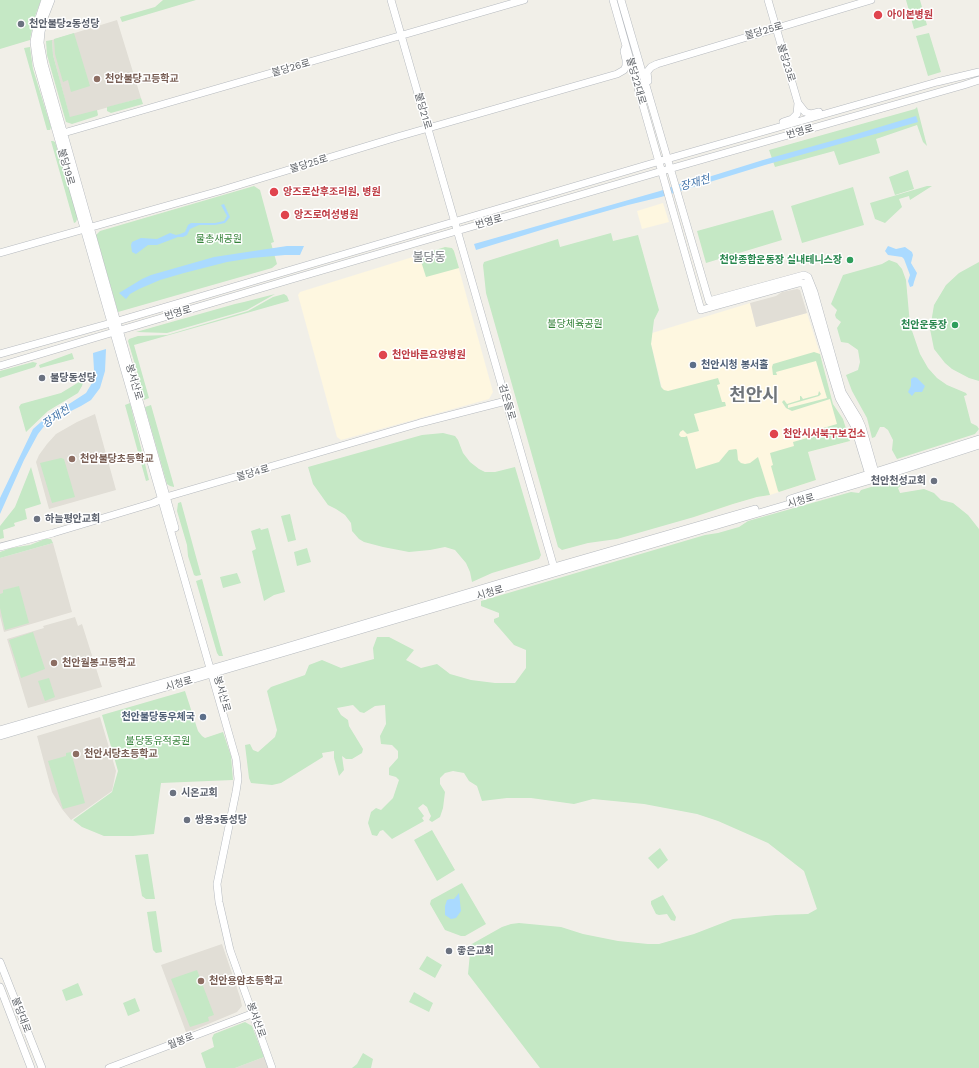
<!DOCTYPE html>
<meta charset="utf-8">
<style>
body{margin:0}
canvas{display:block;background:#f1efe8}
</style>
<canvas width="979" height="1068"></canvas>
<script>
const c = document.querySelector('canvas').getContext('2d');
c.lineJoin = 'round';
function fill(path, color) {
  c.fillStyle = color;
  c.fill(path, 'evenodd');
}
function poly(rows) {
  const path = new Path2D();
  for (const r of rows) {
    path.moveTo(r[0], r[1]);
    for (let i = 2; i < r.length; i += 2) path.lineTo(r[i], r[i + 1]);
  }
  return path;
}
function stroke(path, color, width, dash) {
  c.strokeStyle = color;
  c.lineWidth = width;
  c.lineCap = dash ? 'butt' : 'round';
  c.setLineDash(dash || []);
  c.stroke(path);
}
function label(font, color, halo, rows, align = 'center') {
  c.font = font + ' "Work Sans","Noto Sans KR",sans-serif';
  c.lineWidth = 3;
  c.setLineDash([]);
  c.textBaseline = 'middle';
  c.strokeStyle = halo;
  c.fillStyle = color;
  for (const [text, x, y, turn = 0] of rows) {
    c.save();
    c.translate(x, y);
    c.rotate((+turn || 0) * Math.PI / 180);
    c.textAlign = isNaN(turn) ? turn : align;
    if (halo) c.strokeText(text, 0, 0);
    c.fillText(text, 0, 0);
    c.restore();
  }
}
fill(poly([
 [663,203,669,222,642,229,637,211],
 [445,247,452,248,454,251,493,392,489,399,341,440,337,437,298,295,300,292],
 [750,303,756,327,807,313,820,354,833,404,843,419,850,441,808,452,816,480,770,495,757,497,733,504,694,517,651,344,652,333]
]), '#fef7e0');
fill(poly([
 [117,20,141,98,70,118,53,55,52,40],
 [797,289,800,290,807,313,756,327,750,303,776,296,782,292],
 [95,414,116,490,49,509,36,462,39,455,47,444,56,434,77,422],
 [53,543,72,612,4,632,0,616,0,558],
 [75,617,78,626,82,624,102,687,28,708,7,639,44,628,43,626],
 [100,717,116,771,112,791,71,820,62,809,52,792,37,736],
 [222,944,240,997,242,1006,237,1012,189,1032,186,1032,161,965],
 [264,1057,268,1068,235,1068]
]), '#e1ded6');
fill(poly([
 [0,0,41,0,34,19,30,40,0,49],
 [163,0,196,0,122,22,120,17,155,7],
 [906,0,920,0,927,25,914,29],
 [74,33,90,86,71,92,68,80,63,82,55,54,54,39],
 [929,33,941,72,928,76,916,36],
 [52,40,53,55,70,117,97,110,98,115,97,116,72,124,66,122,47,55,46,41],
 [30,47,33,69,51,127,50,130,47,130,24,48],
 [141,98,143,104,111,113,107,111,107,107],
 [917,107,927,146,923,142,917,125,876,139,880,153,839,165,834,151,775,167,769,150,915,109],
 [51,141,53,141,55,142,78,216,76,222,74,223],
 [908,170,914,189,895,195,889,177],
 [254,186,260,190,274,242,271,243,277,264,272,268,118,312,96,235,100,231],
 [927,186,932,186,910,200,909,196,899,199,902,207,885,223,875,219,870,203],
 [853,187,864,225,802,243,791,206],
 [773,210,782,240,706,263,697,231],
 [611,233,613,241,638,235,659,310,654,320,651,344,661,387,664,390,668,391,718,378,720,384,717,385,722,402,725,402,726,406,694,414,699,431,687,434,683,430,680,432,679,435,681,437,685,437,687,436,696,469,719,462,729,450,736,449,737,450,738,460,741,463,745,464,750,463,758,457,770,495,757,497,733,504,694,517,617,539,588,543,562,550,558,547,486,293,483,265,484,262,558,239,560,247],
 [445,247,452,248,454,251,459,268,426,277,419,255],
 [889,260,897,263,902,269,906,280,910,325,920,354,928,368,937,378,947,385,966,393,967,395,964,396,971,423,977,426,979,429,975,434,897,459,892,450,893,440,888,430,884,427,880,427,875,437,872,438,867,418,852,391,846,375,858,370,860,362,858,350,848,343,841,342,837,328,841,322,836,318,835,315,837,310,831,304,843,275,882,264],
 [979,262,979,381,969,378,952,369,945,363,934,349,930,329,934,305,946,285,959,273],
 [275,294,247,310,167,333,136,332,235,304,244,302],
 [284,294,287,296,289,301,134,345,149,398,144,400,140,389,139,378,128,341,129,339,138,336,167,335,248,311,273,297],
 [814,352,820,354,833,404,843,419,850,441,808,452,816,480,779,492,778,491,771,466,773,465,770,453,794,446,793,442,821,434,820,429,837,424,830,399,792,411,786,408,782,402,784,400,787,404,800,400,800,396,801,396,803,399,818,395,819,391,821,394,819,396,788,405,788,408,827,398,816,361,776,372,777,375,773,375,772,367,773,364],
 [72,353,74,359,40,368,39,365],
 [33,362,37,363,35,367,0,378,0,371],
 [84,379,82,386,78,393,48,411,26,432,19,407,21,404,61,393],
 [130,403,149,480,146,481,125,405],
 [151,405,174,486,174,487,170,486,167,484,145,407],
 [443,433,455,436,458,440,463,453,470,462,479,469,485,472,495,472,515,467,541,555,539,559,492,573,472,582,470,572,466,563,455,550,445,547,430,550,409,552,383,547,364,542,359,539,352,531,351,523,345,515,336,509,328,505,313,484,308,467,422,435],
 [61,458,64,459,75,497,52,503,40,463],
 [31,467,41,504,25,509,27,519,14,523,15,526,3,530,4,538,0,539,0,526,15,507],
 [901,478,906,482,898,488,900,493,924,489,934,493,941,500,953,503,968,515,979,529,979,1068,540,1068,468,974,470,953,470,945,502,927,511,924,519,923,561,927,583,934,618,941,648,944,659,944,694,934,733,919,776,915,808,914,817,909,804,871,768,843,718,821,697,814,644,804,593,799,574,804,531,798,507,798,482,801,477,786,469,781,464,773,453,771,445,773,440,778,440,784,445,792,443,808,440,817,432,822,429,820,431,816,429,812,427,807,423,804,418,808,424,816,422,818,424,821,392,839,383,830,380,831,377,836,372,835,368,823,371,812,376,808,381,810,393,798,399,780,396,777,389,775,389,768,398,758,398,751,392,745,381,744,380,736,386,724,385,705,375,706,364,713,360,712,353,705,337,708,341,715,348,720,349,726,363,749,362,753,352,759,346,759,342,756,344,770,339,776,334,758,334,751,322,753,323,757,281,783,272,785,251,783,249,778,245,745,250,744,253,750,258,752,275,737,277,730,267,691,271,687,305,675,309,665,322,660,341,668,374,659,373,648,377,637,389,637,414,650,406,660,421,668,437,664,450,674,471,680,495,683,515,683,526,668,526,650,514,645,494,622,494,619,499,617,499,613,481,606,481,601,705,535,718,533,739,527,748,521,851,492,859,493,861,490],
 [181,502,201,575,196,576,194,575,188,556,187,545,177,511,178,503],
 [290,514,296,540,288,542,281,516],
 [260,528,261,530,268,528,285,592,274,595,264,601,252,551,256,549,251,531],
 [45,539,51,539,53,543,0,558,0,552,11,548,30,545],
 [307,548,311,562,297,566,294,552],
 [237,573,241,583,223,588,220,577],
 [202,579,223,656,219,656,217,653,196,581],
 [19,586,29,623,5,630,0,608,0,594,3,593,3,590],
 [33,632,45,669,21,678,9,640],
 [49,678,55,697,45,701,38,681],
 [185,691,198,731,202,736,205,738,223,732,231,756,233,780,161,783,154,834,133,836,104,836,82,827,73,820,112,792,118,771,102,715],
 [71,752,85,803,63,809,48,761,66,756,66,753],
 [432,830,455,870,437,881,414,840],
 [660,848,668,860,658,869,648,858],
 [148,854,155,899,146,899,142,896,135,855],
 [462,883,486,924,465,936,461,936,445,930,430,904,431,900],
 [663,895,676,917,675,921,671,920,667,914,659,915,656,914,651,904,651,901],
 [156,911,162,952,156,953,153,950,147,912],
 [427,956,442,965,435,978,419,969],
 [197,970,214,1015,208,1017,209,1021,190,1027,171,979],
 [78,983,83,995,66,1001,62,990],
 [414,992,433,1003,429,1012,409,1002],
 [135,998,140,1011,128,1016,123,1003],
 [245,1022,252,1026,264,1057,235,1068,206,1068,201,1053,214,1047,212,1038,214,1034],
 [363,1053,373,1059,371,1068,352,1068,357,1064]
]), '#c5e8c5');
fill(poly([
 [916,116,918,122,765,165,661,197,628,205,554,226,476,250,474,244,660,191,694,179,702,179,763,160,853,135],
 [224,204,230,217,225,223,215,225,199,225,190,229,187,235,183,237,178,237,157,245,148,245,136,254,132,252,131,245,132,242,141,238,157,239,170,233,176,235,180,234,185,232,188,225,191,223,215,223,224,221,227,216,221,205],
 [287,246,304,246,300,255,285,255,252,258,227,262,184,273,160,280,139,289,130,294,126,299,119,293,142,279,151,275,214,257],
 [888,246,896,249,905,247,912,252,913,255,911,263,917,273,914,282,913,286,910,287,908,281,910,275,904,259,902,257,888,255,885,251],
 [106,349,105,371,100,388,91,400,81,406,53,420,45,425,38,434,24,460,0,514,0,498,33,429,50,414,69,404,86,393,92,383,94,370,93,353],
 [914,377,917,378,925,386,922,392,915,392,912,396,908,392,911,386,911,379],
 [459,893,461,911,456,918,451,919,445,915,445,906,447,900,450,899,454,899]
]), '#aadaff');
const secondary = poly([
 [45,0,38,21,34,42,37,64,236,759,238,779,236,792,217,884,219,902,230,950,272,1068],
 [51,0,44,18,41,32,40,43,44,64,175,528],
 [391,0,555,571],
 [613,0,701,310,799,283,804,283,839,398,854,425,870,478],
 [621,0,709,301,804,275,808,277,814,292,842,392,858,418,862,427,876,476],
 [768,0,798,103,805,112,811,114,819,112],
 [648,81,647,72,651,67,657,64,871,0],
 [783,122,792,119,797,114,798,103],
 [60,134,524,0],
 [0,253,219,191,397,137,617,74,624,70,626,66,626,60,624,51,626,46],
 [0,354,111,323,667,159,937,82,979,72],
 [0,366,289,280,662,171,964,85,979,80],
 [790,499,979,439],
 [0,547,53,533,153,503,166,497,420,423,506,401],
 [0,730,276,650,554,567,755,509],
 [0,736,871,480,979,445],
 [0,962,42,1068],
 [0,987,31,1068],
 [109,1068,254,1013]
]);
stroke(secondary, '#b6babf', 8);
stroke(secondary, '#fff', 7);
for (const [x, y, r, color] of [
 [878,15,5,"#e0444e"],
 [21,24,4,"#6b7280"],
 [97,79,4,"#8d6e63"],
 [274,192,5,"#e0444e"],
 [285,215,5,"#e0444e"],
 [850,260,4,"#2e9e5b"],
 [955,325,4,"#2e9e5b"],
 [383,355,5,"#e0444e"],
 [693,365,4,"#5c6f8a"],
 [42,378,4,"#6b7280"],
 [774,434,5,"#e0444e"],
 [72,459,4,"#8d6e63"],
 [934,481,4,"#6b7280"],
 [37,519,4,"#6b7280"],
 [54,663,4,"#8d6e63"],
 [203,717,4,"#5c6f8a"],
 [76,754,4,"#8d6e63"],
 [173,793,4,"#6b7280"],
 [187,820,4,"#6b7280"],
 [449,951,4,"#6b7280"],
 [201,981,4,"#8d6e63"]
]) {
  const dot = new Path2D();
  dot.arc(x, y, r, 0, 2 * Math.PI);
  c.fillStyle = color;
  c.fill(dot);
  stroke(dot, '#fff', 1.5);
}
label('bold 10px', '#be3a42', '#fff', [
 ["아이본병원",887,15],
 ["앙즈로산후조리원, 병원",283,192],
 ["앙즈로여성병원",294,215],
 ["천안바른요양병원",392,355],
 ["천안시서북구보건소",783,434]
], 'left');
label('bold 10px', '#5b616d', '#fff', [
 ["천안불당2동성당",29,24],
 ["불당동성당",50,378],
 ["천안천성교회",926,481,"right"],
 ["하늘평안교회",45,519],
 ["시온교회",181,793],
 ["쌍용3동성당",195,820],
 ["좋은교회",457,951]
], 'left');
label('10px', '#5f6368', '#fff', [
 ["불당25로",764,31,-16],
 ["불당23로",786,63,73],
 ["불당26로",291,68,-16],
 ["불당22대로",636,81,74],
 ["불당21로",423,111,74],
 ["번영로",800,132,-16],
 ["불당25로",309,164,-17],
 ["불당19로",66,167,74],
 ["번영로",489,222,-16],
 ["번영로",178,313,-17],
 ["봉서산로",134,382,74],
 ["검은들로",507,402,74],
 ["불당4로",253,473,-16],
 ["시청로",801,501,-16],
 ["시청로",490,593,-16],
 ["시청로",179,684,-16],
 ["봉서산로",222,694,74],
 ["불당대로",21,1015,69],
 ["봉서산로",256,1020,70],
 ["월봉로",181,1041,-21]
]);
label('bold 10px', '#785e54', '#fff', [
 ["천안불당고등학교",105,79],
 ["천안불당초등학교",80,459],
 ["천안월봉고등학교",62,663],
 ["천안서당초등학교",84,754],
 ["천안용암초등학교",209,981]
], 'left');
label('10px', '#348238', '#fff', [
 ["물총새공원",219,239],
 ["불당체육공원",575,324],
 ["불당동유적공원",158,741]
]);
label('bold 10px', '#27864d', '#fff', [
 ["천안종합운동장 실내테니스장",842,260],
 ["천안운동장",947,325]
], 'right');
label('bold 10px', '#4e5e75', '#fff', [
 ["천안시청 봉서홀",701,365],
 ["천안불당동우체국",195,717,"right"]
], 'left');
label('italic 11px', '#4174aa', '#fff', [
 ["장재천",695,183,-16],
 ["장재천",56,417,-34]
]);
label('12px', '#70757a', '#fff', [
 ["불당동",429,257]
]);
label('bold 18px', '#70757a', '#fff', [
 ["천안시",754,396]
]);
</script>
